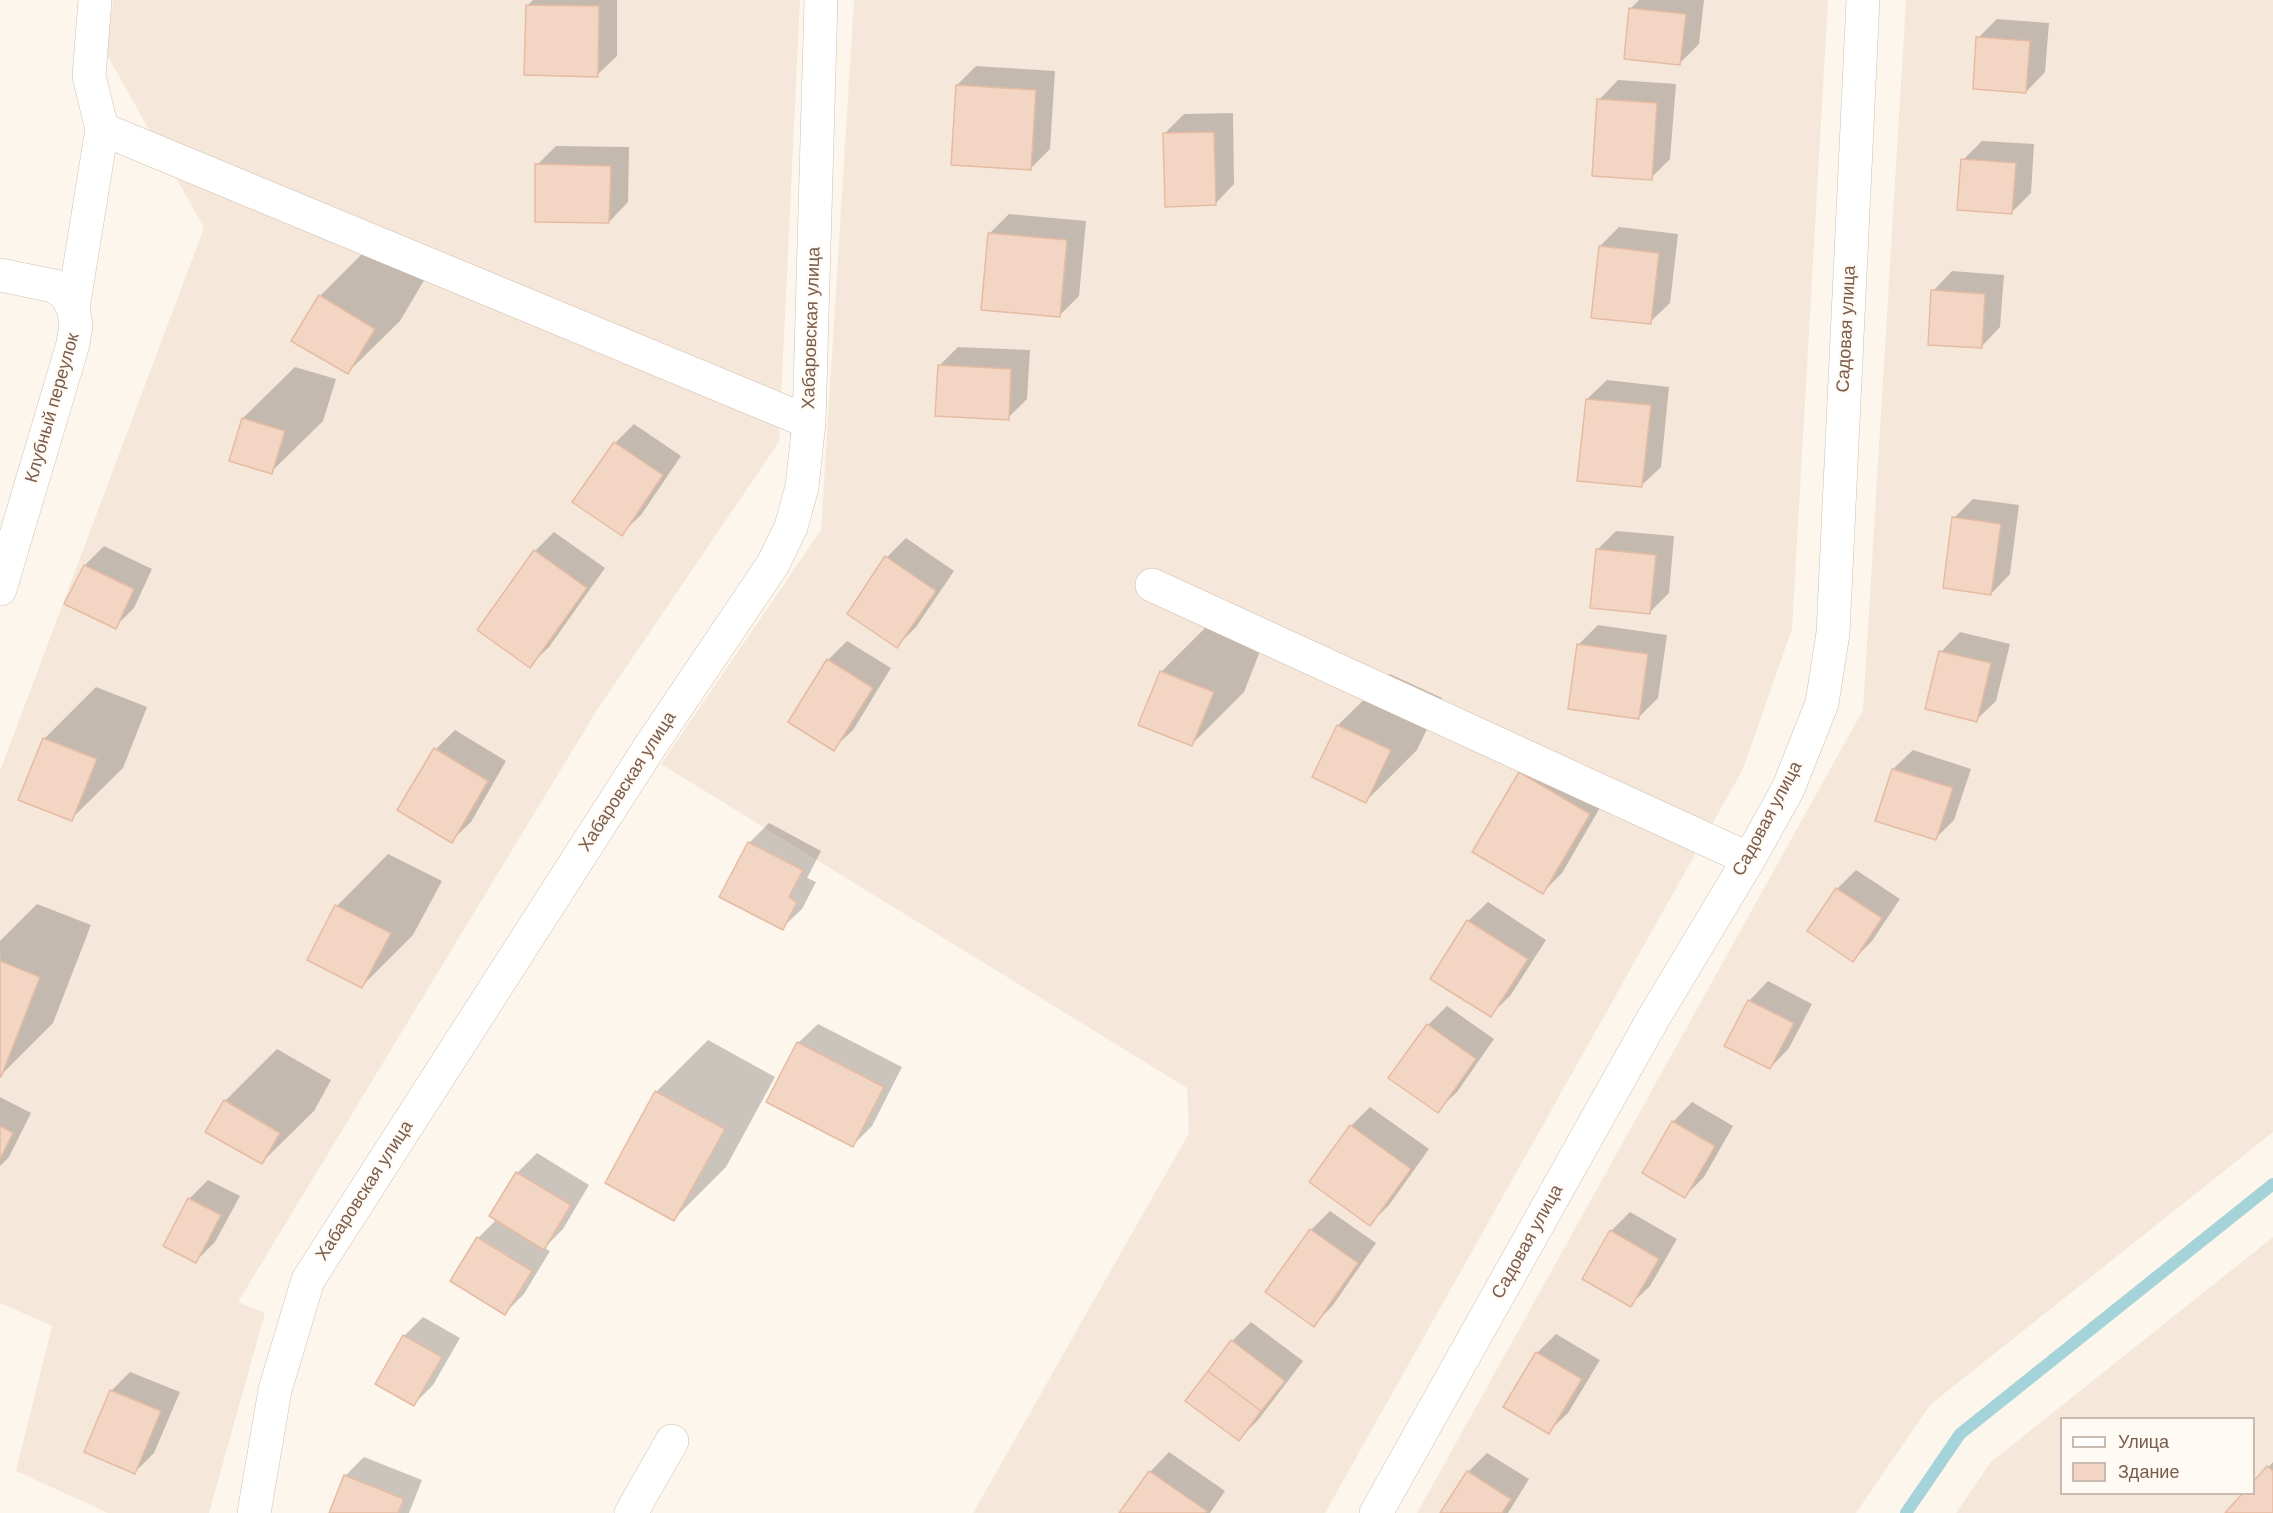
<!DOCTYPE html>
<meta charset="utf-8">
<style>
body{margin:0}
#map{position:relative;width:2273px;height:1513px;overflow:hidden;background:#fdf6ec;font-family:"DM Sans",sans-serif}
canvas{display:block}
.legend{position:absolute;left:2060px;top:1417px;width:195px;height:78px;box-sizing:border-box;background:#fffaf3;border:2px solid #cabbb1;margin:0;padding:8px 10px;list-style:none;font-size:18px;color:#7a5c4d}
.legend li{display:flex;align-items:center;gap:12px;height:30px}
.legend b{width:30px;border:2px solid #cabbb1}
</style>
<div id="map">
<canvas width="2273" height="1513"></canvas>
<ul class="legend">
<li><b style="height:8px;background:#fff"></b>Улица</li>
<li><b style="height:16px;background:#f3d5c3"></b>Здание</li>
</ul>
</div>
<script>
const c = document.querySelector('canvas').getContext('2d');
c.lineJoin = 'round';
function fill(path, color) {
  c.fillStyle = color;
  c.fill(path, 'evenodd');
}
function poly(rows) {
  const path = new Path2D();
  for (const r of rows) {
    path.moveTo(r[0], r[1]);
    for (let i = 2; i < r.length; i += 2) path.lineTo(r[i], r[i + 1]);
  }
  return path;
}
function stroke(path, color, width, dash) {
  c.strokeStyle = color;
  c.lineWidth = width;
  c.lineCap = dash ? 'butt' : 'round';
  c.setLineDash(dash || []);
  c.stroke(path);
}
function label(font, color, halo, rows, align = 'center') {
  c.font = font + ' "DM Sans",sans-serif';
  c.lineWidth = 4.5;
  c.setLineDash([]);
  c.textBaseline = 'middle';
  c.strokeStyle = halo;
  c.fillStyle = color;
  for (const [text, x, y, turn = 0] of rows) {
    c.save();
    c.translate(x, y);
    c.rotate((+turn || 0) * Math.PI / 180);
    c.textAlign = isNaN(turn) ? turn : align;
    if (halo) c.strokeText(text, 0, 0);
    c.fillText(text, 0, 0);
    c.restore();
  }
}
fill(poly([
 [113,0,800,0,779,442,597,710,238,1302,265,1313,209,1513,108,1513,16,1471,52,1326,0,1303,0,771,204,228,106,53],
 [854,0,1828,0,1792,629,1743,769,1325,1513,973,1513,1189,1133,1187,1088,661,764,821,530],
 [1906,0,2273,0,2273,1132,1930,1405,1856,1513,1417,1513,1863,710],
 [2273,1237,2273,1513,1956,1513,1991,1462],
 [2062,1418,2254,1418,2254,1494,2062,1494]
]), '#f5e8da');
fill(poly([
 [533,0,617,0,617,56,597,75,528,5],
 [1639,0,1704,0,1699,44,1680,63,1630,9],
 [1997,19,2049,23,2045,72,2026,92,1978,38],
 [976,66,1055,71,1050,149,1031,168,957,85],
 [1618,80,1676,84,1670,159,1651,178,1599,100],
 [1233,113,1234,184,1215,204,1164,134,1184,114],
 [1982,141,2034,144,2031,193,2012,212,1963,160],
 [556,146,629,147,628,202,609,222,537,165],
 [1009,214,1086,221,1079,296,1059,316,990,233],
 [1619,227,1678,234,1670,303,1650,322,1600,246],
 [371,245,426,277,400,321,348,372,320,296],
 [1952,271,2004,275,2000,327,1981,347,1933,291],
 [958,347,1030,350,1027,399,1008,418,939,366],
 [295,367,336,379,323,421,271,472,243,418],
 [1607,380,1669,387,1661,467,1641,486,1587,399],
 [634,424,681,456,641,515,621,534,574,502,615,443],
 [1973,499,2019,505,2010,574,1991,594,1954,518],
 [1616,531,1674,536,1669,593,1650,612,1597,550],
 [554,532,605,568,549,647,529,666,535,551],
 [906,538,954,571,916,627,897,646,887,557],
 [104,546,152,569,134,608,115,627,66,603,85,565],
 [1213,620,1264,641,1244,692,1192,744,1161,672],
 [1598,625,1667,635,1658,698,1639,717,1578,645],
 [1960,632,2010,644,1996,701,1976,720,1941,652],
 [847,641,891,668,853,730,833,749,828,660],
 [1390,674,1442,698,1417,750,1366,801,1338,725],
 [96,687,147,707,123,768,71,819,44,739],
 [455,730,506,761,471,822,451,841,436,749],
 [1913,750,1971,769,1954,820,1935,839,1877,820,1893,769],
 [1540,754,1608,794,1562,873,1543,892,1520,773],
 [769,823,821,851,807,878,816,882,802,909,782,928,721,896,750,842],
 [388,854,442,881,413,935,362,986,309,959,337,906],
 [1856,870,1900,899,1872,941,1853,960,1837,889],
 [1488,902,1546,940,1510,996,1490,1015,1468,921],
 [37,904,91,925,53,1023,1,1075,0,941],
 [1768,981,1812,1004,1789,1048,1770,1068,1749,1001],
 [1447,1006,1494,1039,1457,1092,1437,1111,1428,1025],
 [818,1024,902,1067,872,1126,853,1145,798,1043],
 [708,1040,775,1077,726,1167,674,1219,656,1092],
 [277,1049,331,1080,314,1111,262,1162,225,1101],
 [0,1097,31,1113,9,1157,0,1166],
 [1692,1102,1733,1126,1704,1177,1685,1196,1673,1122],
 [1370,1107,1429,1149,1389,1205,1370,1224,1351,1126],
 [537,1153,589,1185,563,1229,544,1248,550,1251,524,1294,505,1313,478,1238,497,1219,491,1215,517,1173],
 [208,1180,240,1196,215,1242,196,1261,189,1199],
 [1330,1211,1376,1243,1333,1305,1314,1325,1311,1230],
 [1630,1212,1677,1239,1650,1286,1630,1305,1611,1231],
 [423,1317,460,1338,433,1385,414,1404,404,1336],
 [1251,1322,1303,1361,1258,1420,1239,1439,1232,1341],
 [1556,1334,1600,1360,1568,1413,1548,1432,1537,1353],
 [130,1372,180,1392,154,1453,135,1472,111,1391],
 [1169,1452,1225,1491,1210,1513,1121,1513,1150,1472],
 [1487,1453,1529,1479,1508,1513,1442,1513,1468,1472],
 [364,1457,422,1480,409,1513,331,1513,345,1476],
 [2273,1462,2273,1513,2227,1513,2245,1494,2254,1494,2254,1483]
]), '#0003');
stroke(poly([
 [1906,1513,1960,1434,2273,1184]
]), '#a5d3da', 12);
const building = poly([
 [526,5,599,6,598,77,524,75,526,5],
 [1629,8,1686,14,1680,65,1624,59,1629,8],
 [1976,37,2030,41,2026,93,1973,89,1976,37],
 [956,85,1036,90,1031,170,951,165,956,85],
 [1597,99,1657,103,1652,180,1592,176,1597,99],
 [1214,132,1216,205,1165,207,1163,133,1214,132],
 [1961,159,2016,163,2012,214,1957,210,1961,159],
 [535,164,611,166,609,223,535,222,535,164],
 [988,233,1067,240,1060,317,981,310,988,233],
 [1599,246,1659,253,1651,324,1591,318,1599,246],
 [1931,290,1985,294,1982,348,1928,345,1931,290],
 [319,295,375,329,348,374,291,341,319,295],
 [938,365,1011,369,1009,420,935,416,938,365],
 [1586,399,1651,405,1642,487,1577,481,1586,399],
 [242,418,285,431,272,474,229,461,242,418],
 [614,442,663,475,622,536,572,502,614,442],
 [1952,517,2001,524,1991,595,1943,588,1952,517],
 [1596,549,1656,555,1650,614,1590,608,1596,549],
 [534,550,587,588,530,668,477,630,534,550],
 [885,556,936,591,897,648,847,614,885,556],
 [84,565,134,589,116,629,64,604,84,565],
 [1577,644,1648,654,1639,719,1568,709,1577,644],
 [1939,651,1991,663,1977,722,1925,709,1939,651],
 [827,659,873,688,834,751,788,722,827,659],
 [1160,671,1214,692,1192,746,1138,725,1160,671],
 [1337,725,1391,750,1366,803,1312,777,1337,725],
 [43,738,97,759,72,821,18,800,43,738],
 [434,748,488,781,452,843,397,810,434,748],
 [1892,769,1953,788,1936,840,1875,821,1892,769],
 [1519,772,1590,814,1543,894,1472,852,1519,772],
 [748,842,803,870,789,897,797,902,783,930,719,897,748,842],
 [1836,888,1882,918,1853,962,1807,931,1836,888],
 [335,905,391,933,362,988,307,960,335,905],
 [1467,920,1528,959,1491,1017,1430,979,1467,920],
 [0,961,40,977,1,1077,0,1076,0,961],
 [1748,1000,1794,1023,1770,1069,1724,1046,1748,1000],
 [1427,1024,1476,1059,1438,1113,1388,1078,1427,1024],
 [797,1042,884,1087,853,1147,766,1102,797,1042],
 [655,1091,725,1129,674,1221,605,1183,655,1091],
 [224,1100,280,1133,262,1164,205,1132,224,1100],
 [1672,1121,1715,1146,1685,1198,1642,1173,1672,1121],
 [1350,1125,1411,1169,1370,1226,1309,1182,1350,1125],
 [0,1126,13,1133,0,1159,0,1126],
 [516,1172,571,1205,544,1250,489,1216,516,1172],
 [188,1198,221,1215,196,1263,163,1246,188,1198],
 [1310,1229,1358,1263,1314,1327,1265,1292,1310,1229],
 [1610,1230,1659,1259,1631,1307,1582,1279,1610,1230],
 [477,1237,532,1271,505,1315,450,1281,477,1237],
 [403,1335,442,1357,414,1406,375,1384,403,1335],
 [1231,1340,1285,1381,1261,1411,1208,1371,1231,1340],
 [1536,1352,1582,1379,1549,1434,1503,1407,1536,1352],
 [1208,1371,1261,1411,1239,1441,1185,1401,1208,1371],
 [110,1390,161,1411,135,1474,84,1452,110,1390],
 [2267,1466,2273,1471,2273,1513,2225,1513,2242,1494,2254,1494,2254,1481,2267,1466],
 [1149,1471,1207,1511,1205,1513,1119,1513,1149,1471],
 [1467,1471,1511,1499,1502,1513,1440,1513,1467,1471],
 [344,1475,404,1499,398,1513,329,1513,344,1475]
]);
fill(building, '#f3d5c3');
stroke(building, '#e6bba3', 1.5);
const minor = poly([
 [102,129,809,422],
 [0,275,54,286,66,295,73,308,76,325,73,344,0,589],
 [73,308,102,129,89,76,95,0],
 [1152,585,1749,859],
 [254,1513,275,1390,308,1280,649,748,773,564,791,527,802,487,809,422,821,0],
 [631,1513,672,1441],
 [1376,1513,1654,1017,1749,859,1788,789,1822,703,1833,633,1863,0]
]);
stroke(minor, '#d1beb0', 34);
stroke(minor, '#fff', 33);
label('18px', '#7a5c4d', '#fffaf3', [
 ["Хабаровская улица",812,328,-88],
 ["Садовая улица",1847,329,-87],
 ["Клубный переулок",53,408,-74],
 ["Хабаровская улица",628,782,-57],
 ["Садовая улица",1768,819,-62],
 ["Хабаровская улица",365,1191,-57],
 ["Садовая улица",1528,1242,-61]
]);
</script>
